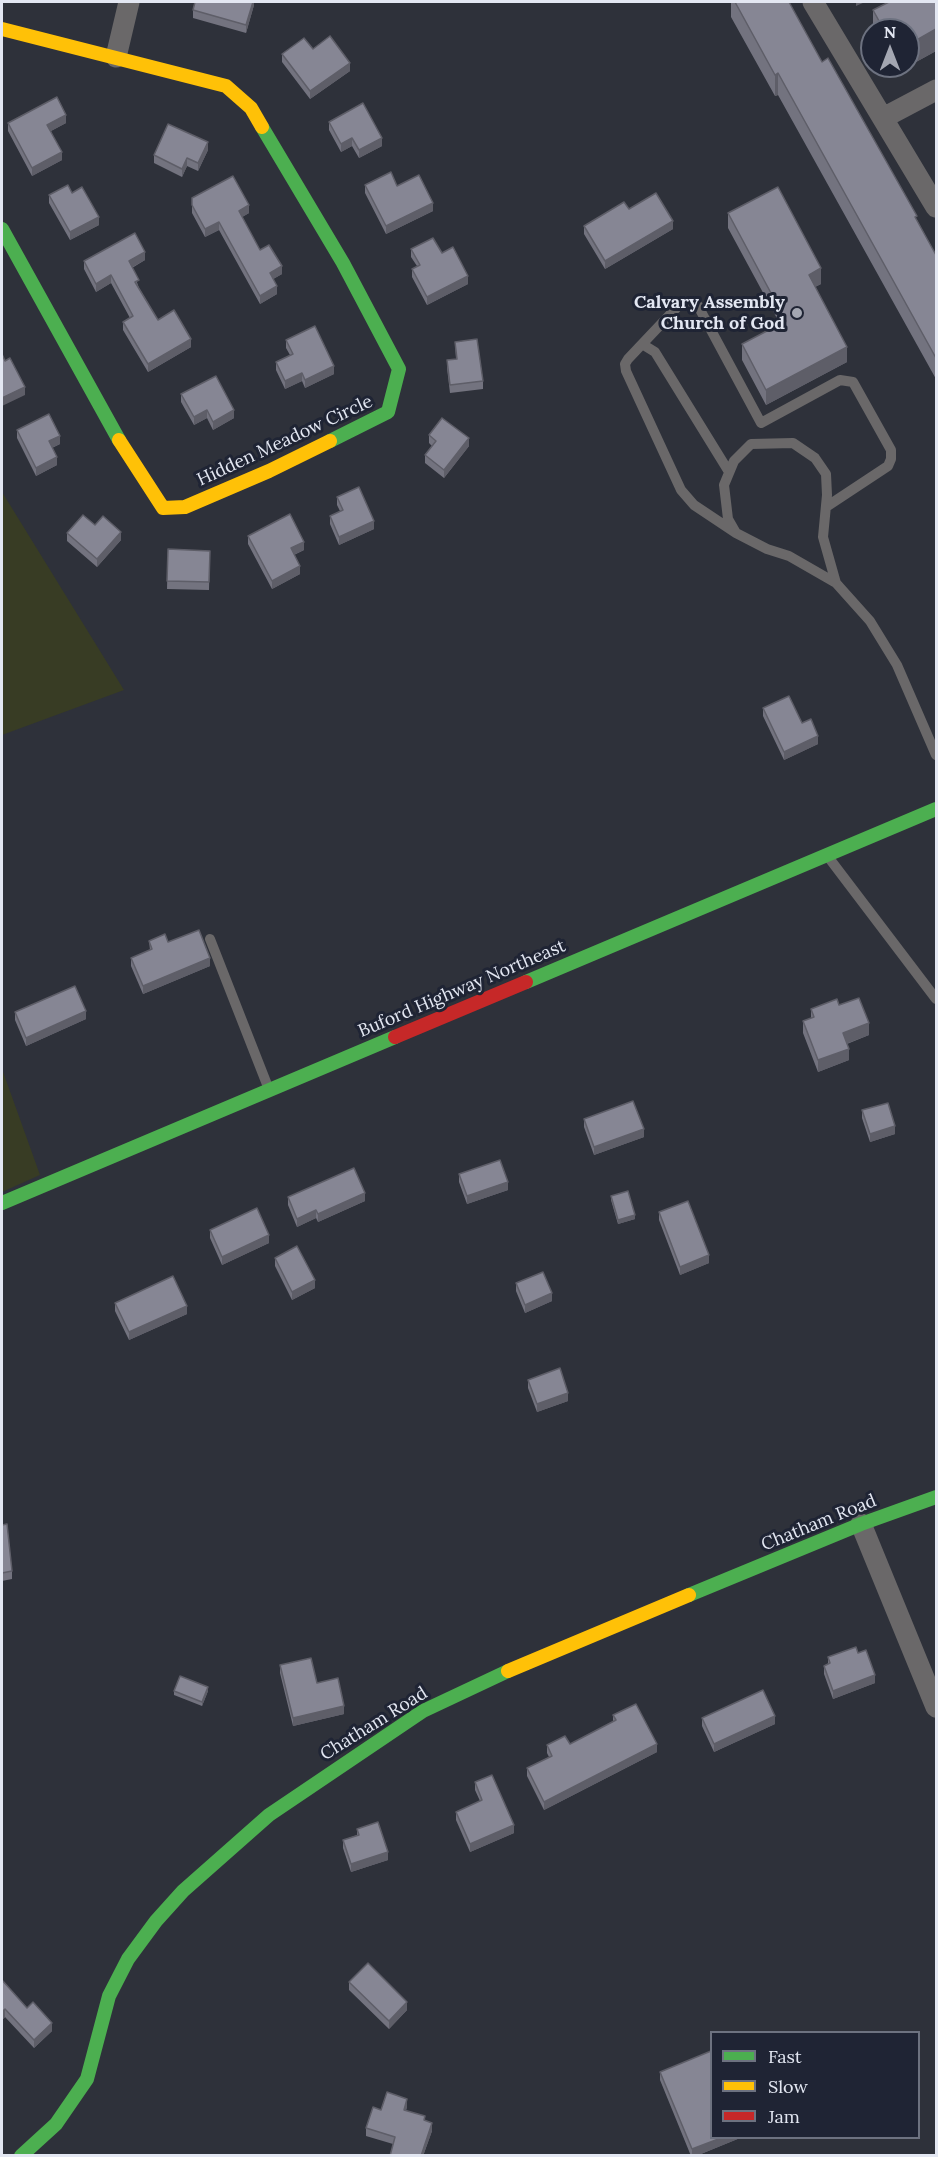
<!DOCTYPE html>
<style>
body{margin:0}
#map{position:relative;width:938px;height:2157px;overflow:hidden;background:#2e313a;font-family:Lora,serif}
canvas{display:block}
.frame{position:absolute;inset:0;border:3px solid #e3e7f2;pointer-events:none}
.legend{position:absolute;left:710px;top:2031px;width:210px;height:108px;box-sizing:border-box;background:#1f2434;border:2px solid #6d7280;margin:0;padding:8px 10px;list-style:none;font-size:18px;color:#e3e7f2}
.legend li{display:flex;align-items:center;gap:12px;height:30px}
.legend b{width:30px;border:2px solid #6d7280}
.north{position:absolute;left:860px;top:18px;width:60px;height:60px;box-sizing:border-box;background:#1f2434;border:2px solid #6d7280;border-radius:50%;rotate:0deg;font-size:16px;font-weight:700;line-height:24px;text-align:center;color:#e3e7f2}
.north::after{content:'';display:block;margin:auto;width:21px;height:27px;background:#a4a7b2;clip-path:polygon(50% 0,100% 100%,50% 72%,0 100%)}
</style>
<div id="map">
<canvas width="938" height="2157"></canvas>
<div class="frame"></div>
<ul class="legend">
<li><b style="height:8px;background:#4caf50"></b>Fast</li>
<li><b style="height:8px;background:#ffc107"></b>Slow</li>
<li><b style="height:8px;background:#c62828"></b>Jam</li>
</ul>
<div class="north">N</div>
</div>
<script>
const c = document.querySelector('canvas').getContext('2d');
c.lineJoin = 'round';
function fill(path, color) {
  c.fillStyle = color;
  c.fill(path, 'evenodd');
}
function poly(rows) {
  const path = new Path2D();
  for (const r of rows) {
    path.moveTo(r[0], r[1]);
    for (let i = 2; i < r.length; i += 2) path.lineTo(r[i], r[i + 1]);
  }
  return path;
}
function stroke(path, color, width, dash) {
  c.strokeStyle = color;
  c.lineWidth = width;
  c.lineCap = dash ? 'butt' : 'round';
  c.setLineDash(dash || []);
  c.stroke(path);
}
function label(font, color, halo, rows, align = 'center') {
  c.font = font + ' Lora,serif';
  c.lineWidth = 6;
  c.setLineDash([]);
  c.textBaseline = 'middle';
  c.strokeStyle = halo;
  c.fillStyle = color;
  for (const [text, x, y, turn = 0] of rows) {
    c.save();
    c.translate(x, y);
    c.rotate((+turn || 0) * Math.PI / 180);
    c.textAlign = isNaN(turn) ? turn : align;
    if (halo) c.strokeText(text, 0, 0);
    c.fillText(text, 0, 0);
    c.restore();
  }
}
fill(poly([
 [2,492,124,690,2,735],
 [2,1069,40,1175,2,1192]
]), '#383c24');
stroke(poly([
 [642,344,655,352,729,472],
 [736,533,694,505,681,490,626,371,625,364,628,359,680,304,687,301,697,304,761,423,840,380,853,382,891,450,891,459,888,466,826,507],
 [836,583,823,537,827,495,826,474,815,458,793,443,751,444,734,461,724,485,728,519,736,533,767,549,789,556,836,583,870,621,897,665,936,755],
 [829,858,936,999],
 [210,939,268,1087]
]), '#6a6869', 10);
stroke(poly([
 [813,2,936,207],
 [116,57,129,2],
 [883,118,936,90],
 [861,1524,936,1707]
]), '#6a6869', 21);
stroke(poly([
 [262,127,343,263,399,369,388,412,330,441],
 [2,229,119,440],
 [526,982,936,809],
 [2,1203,395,1037],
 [689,1595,861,1524,936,1497],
 [21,2156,56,2124,87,2079,109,1996,128,1959,156,1921,183,1891,269,1815,423,1711,508,1671]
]), '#4caf50', 14);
stroke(poly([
 [2,29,226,86,251,108,262,127],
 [119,440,163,508,185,507,269,471,330,441],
 [508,1671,689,1595]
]), '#ffc107', 14);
stroke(poly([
 [395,1037,526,982]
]), '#c62828', 14);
fill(poly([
 [254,2,254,5,246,33,193,18,193,10],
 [731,2,789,2,822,62,917,220,936,255,936,379,778,95,775,96,731,17],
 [889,2,936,2,936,51,896,73,892,66,908,66,908,30,873,30,873,10],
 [313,49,350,71,310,99,282,62,282,54],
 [329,122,382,146,359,158,352,146,341,152,329,130],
 [8,123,66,123,51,131,62,160,32,176,8,131],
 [208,150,198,171,187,166,182,177,154,163,154,155],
 [365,185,397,186,433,211,386,234,365,193],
 [72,193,99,225,70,240,49,203,49,195],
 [192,198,249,213,242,217,260,250,282,274,273,279,277,294,260,304,219,230,205,237,192,213],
 [629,209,673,229,605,269,584,234,584,226],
 [728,213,821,284,815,287,847,362,766,405,742,360,742,344,780,324,728,228],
 [411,249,442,253,468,284,427,305,412,277,412,269,417,266,411,257],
 [145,260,132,268,139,288,158,320,191,347,148,372,123,330,123,322,130,318,111,283,96,292,84,269,84,261],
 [286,340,334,374,305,388,302,381,285,389,276,370,276,362,290,355,286,348],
 [455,342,483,381,483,389,450,393,447,368,447,360,456,359],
 [181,394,234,418,213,430,207,418,194,425,181,402],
 [17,430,60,444,52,448,57,465,36,476,17,438],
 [429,435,469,446,444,478,425,463,425,455,432,446,429,443],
 [337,497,374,529,339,545,330,524,330,516,340,511,337,505],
 [95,525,121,540,97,567,67,541,67,533],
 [248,536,304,550,294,555,300,574,272,589,248,544],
 [168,549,210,551,209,590,167,589],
 [763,708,802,723,818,744,784,760,763,716],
 [149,941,168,942,210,966,143,994,131,966,131,958,150,950],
 [839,1005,869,1035,847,1044,849,1060,818,1072,803,1033,803,1021,811,1018,811,1009],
 [15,1012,86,1019,26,1046,15,1020],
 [862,1110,895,1134,870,1142,862,1118],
 [584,1119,644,1137,594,1155,584,1127],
 [459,1174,508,1190,467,1204,459,1182],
 [611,1196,635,1219,618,1224,611,1200],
 [288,1197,365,1201,318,1222,316,1218,297,1227,288,1205],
 [659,1212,709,1263,680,1275,659,1220],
 [210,1230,269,1243,222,1265,210,1238],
 [275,1258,315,1288,292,1300,275,1266],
 [516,1283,552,1301,525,1313,516,1291],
 [115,1303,187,1314,129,1340,115,1311],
 [528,1380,568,1401,537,1412,528,1388],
 [2,1525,12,1571,12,1579,2,1581],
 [858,1653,875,1683,833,1699,824,1674,824,1666,828,1664,828,1657],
 [280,1665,317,1683,344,1714,293,1726,280,1673],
 [174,1691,208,1691,202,1706,174,1695],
 [613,1715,657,1752,544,1810,527,1776,527,1768,549,1757,547,1753,547,1745,570,1744,613,1722],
 [702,1718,775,1724,714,1752,702,1726],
 [475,1782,514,1833,470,1852,456,1820,456,1812,480,1801,475,1790],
 [357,1829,388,1860,351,1872,343,1848,343,1840,357,1835],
 [2,1980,27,2008,52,2031,34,2048,5,2017,3,2019,2,2017],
 [349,1982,407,2010,389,2029,349,1990],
 [660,2072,740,2138,696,2156,691,2156,660,2080],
 [407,2107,406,2110,425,2121,432,2131,423,2156,390,2156,393,2144,366,2136,366,2128,381,2110]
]), '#73737f');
fill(poly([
 [253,2,254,2,254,5,246,33,246,25],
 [856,2,865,2,856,6],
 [936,29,936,51,896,73,896,66,908,66,908,45],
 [350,63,350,71,310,99,310,91],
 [778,73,778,95,775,96,775,75],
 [66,115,66,123,47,133,47,125],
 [352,138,352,146,341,152,341,144],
 [382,138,382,146,359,158,359,150],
 [208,142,208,150,198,171,198,163],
 [62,152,62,160,32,176,32,168],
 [187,158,187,166,182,177,182,169],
 [433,203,433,211,386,234,386,226],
 [249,205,249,213,239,219,239,211],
 [99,217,99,225,70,240,70,232],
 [673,221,673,229,605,269,605,261],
 [219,222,219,230,205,237,205,229],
 [145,252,145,260,129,269,129,261],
 [282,266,282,274,270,281,270,273],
 [821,268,821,284,809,290,809,275],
 [111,275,111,283,96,292,96,284],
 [468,276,468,284,427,305,427,297],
 [277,286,277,294,260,304,260,296],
 [191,339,191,347,148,372,148,364],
 [847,347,847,362,766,405,766,390],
 [334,366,334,374,305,388,305,380],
 [302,373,302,381,285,389,285,381],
 [25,387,25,395,2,406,2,398],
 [207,410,207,418,194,425,194,417],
 [234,410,234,418,213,430,213,422],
 [60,436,60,444,49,449,49,441],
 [469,438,469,446,444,478,444,470],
 [57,457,57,465,36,476,36,468],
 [374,521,374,529,339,545,339,537],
 [121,532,121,540,97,567,97,559],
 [304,542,304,550,291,556,291,548],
 [300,566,300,574,272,589,272,581],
 [818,736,818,744,784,760,784,752],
 [210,958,210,966,143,994,143,986],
 [86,1011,86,1019,26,1046,26,1038],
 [869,1023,869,1035,843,1045,843,1033],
 [849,1049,849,1060,818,1072,818,1060],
 [895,1126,895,1134,870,1142,870,1134],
 [644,1129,644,1137,594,1155,594,1147],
 [508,1182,508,1190,467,1204,467,1196],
 [365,1193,365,1201,318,1222,318,1214],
 [316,1210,316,1218,297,1227,297,1219],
 [635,1215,635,1219,618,1224,618,1220],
 [269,1235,269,1243,222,1265,222,1257],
 [709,1255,709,1263,680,1275,680,1267],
 [315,1280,315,1288,292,1300,292,1292],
 [552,1293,552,1301,525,1313,525,1305],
 [187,1306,187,1314,129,1340,129,1332],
 [568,1393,568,1401,537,1412,537,1404],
 [875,1675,875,1683,833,1699,833,1691],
 [208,1687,208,1691,202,1706,202,1702],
 [344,1706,344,1714,293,1726,293,1718],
 [775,1716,775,1724,714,1752,714,1744],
 [657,1744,657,1752,544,1810,544,1802],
 [514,1825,514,1833,470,1852,470,1844],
 [388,1852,388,1860,351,1872,351,1864],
 [407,2002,407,2010,389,2029,389,2021],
 [5,2009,5,2017,3,2019,3,2011],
 [52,2023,52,2031,34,2048,34,2040],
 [407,2099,407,2107,404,2118,404,2110],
 [432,2123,432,2131,423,2156,421,2156],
 [721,2138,740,2138,696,2156,692,2156,692,2149]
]), '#5e5e68');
const building = poly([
 [195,2,253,2,246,25,193,10,195,2],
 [735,2,789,2,822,62,828,58,917,216,915,217,936,255,936,358,778,73,775,75,735,2],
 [889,2,936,2,936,29,908,45,908,30,884,30,873,10,889,2],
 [330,36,350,63,310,91,282,54,304,38,313,49,330,36],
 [57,97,66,115,47,125,62,152,32,168,8,123,57,97],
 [363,103,382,138,359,150,352,138,341,144,329,122,363,103],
 [168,124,208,142,198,163,187,158,182,169,154,155,168,124],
 [391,172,397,186,419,175,433,203,386,226,365,185,391,172],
 [233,176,249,205,239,211,260,250,269,245,282,266,270,273,277,286,260,296,219,222,205,229,192,205,192,198,233,176],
 [68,185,72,193,82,187,99,217,70,232,49,195,68,185],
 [778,187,821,268,809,275,847,347,766,390,742,344,786,321,728,213,778,187],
 [656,193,673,221,605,261,584,226,624,202,629,209,656,193],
 [135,233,145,252,129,261,139,280,135,282,158,320,174,310,191,339,148,364,123,322,133,316,111,275,96,284,84,261,135,233],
 [433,238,442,253,453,247,468,276,427,297,412,269,420,265,411,249,433,238],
 [315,326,334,366,305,380,302,373,285,381,276,362,293,354,286,340,315,326],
 [477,339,483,381,450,385,447,360,457,359,455,342,477,339],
 [2,354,5,361,10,358,25,387,2,398,2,354],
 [216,376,234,410,213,422,207,410,194,417,181,394,216,376],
 [49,414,60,436,49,441,57,457,36,468,17,430,49,414],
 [442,418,469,438,444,470,425,455,436,441,429,435,442,418],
 [359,487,374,521,339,537,330,516,343,510,337,497,359,487],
 [290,514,304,542,291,548,300,566,272,581,248,536,290,514],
 [83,515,95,525,103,516,121,532,97,559,67,533,83,515],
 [168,549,210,551,209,582,167,581,168,549],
 [789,696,802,723,811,719,818,736,784,752,763,708,789,696],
 [199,930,210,958,143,986,131,958,152,949,149,941,165,934,168,942,199,930],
 [75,986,86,1011,26,1038,15,1012,75,986],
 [859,998,869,1023,843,1033,849,1049,818,1060,803,1021,814,1017,811,1009,837,999,839,1005,859,998],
 [633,1101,644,1129,594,1147,584,1119,633,1101],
 [888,1103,895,1126,870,1134,862,1110,888,1103],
 [500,1160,508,1182,467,1196,459,1174,500,1160],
 [354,1168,365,1193,318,1214,316,1210,297,1219,288,1197,354,1168],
 [628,1191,635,1215,618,1220,611,1196,628,1191],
 [688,1201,709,1255,680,1267,659,1212,688,1201],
 [257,1208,269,1235,222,1257,210,1230,257,1208],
 [297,1246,315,1280,292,1292,275,1258,297,1246],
 [543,1272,552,1293,525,1305,516,1283,543,1272],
 [173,1276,187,1306,129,1332,115,1303,173,1276],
 [560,1368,568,1393,537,1404,528,1380,560,1368],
 [7,1524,12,1571,2,1573,2,1525,7,1524],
 [856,1647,858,1653,866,1650,875,1675,833,1691,824,1666,830,1663,828,1657,856,1647],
 [311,1658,317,1683,338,1678,344,1706,293,1718,280,1665,311,1658],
 [180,1676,208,1687,202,1702,174,1691,180,1676],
 [763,1690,775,1716,714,1744,702,1718,763,1690],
 [636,1704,657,1744,544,1802,527,1768,552,1756,547,1745,565,1736,570,1744,616,1720,613,1715,636,1704],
 [492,1775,514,1825,470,1844,456,1812,482,1800,475,1782,492,1775],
 [378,1822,388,1852,351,1864,343,1840,359,1835,357,1829,378,1822],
 [368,1963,407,2002,389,2021,349,1982,368,1963],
 [2,1980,27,2008,33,2002,52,2023,34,2040,5,2009,3,2011,2,2009,2,1980],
 [711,2051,711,2138,721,2138,692,2149,660,2072,711,2051],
 [387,2092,407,2099,404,2110,425,2116,424,2120,432,2123,421,2156,390,2156,395,2137,366,2128,373,2107,381,2110,387,2092]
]);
fill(building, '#868694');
stroke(building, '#5e5e68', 1.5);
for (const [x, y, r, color] of [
 [797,313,6,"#a4a7b2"]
]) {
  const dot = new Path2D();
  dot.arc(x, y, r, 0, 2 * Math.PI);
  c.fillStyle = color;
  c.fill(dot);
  stroke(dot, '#1f2434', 2);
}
label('bold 18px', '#e3e7f2', '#1f2434', [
 ["Calvary Assembly",785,303],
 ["Church of God",785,324]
], 'right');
label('18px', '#e3e7f2', '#1f2434', [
 ["Hidden Meadow Circle",285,441,-25],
 ["Buford Highway Northeast",462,989,-23],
 ["Chatham Road",819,1523,-22],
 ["Chatham Road",374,1724,-32]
]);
</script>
